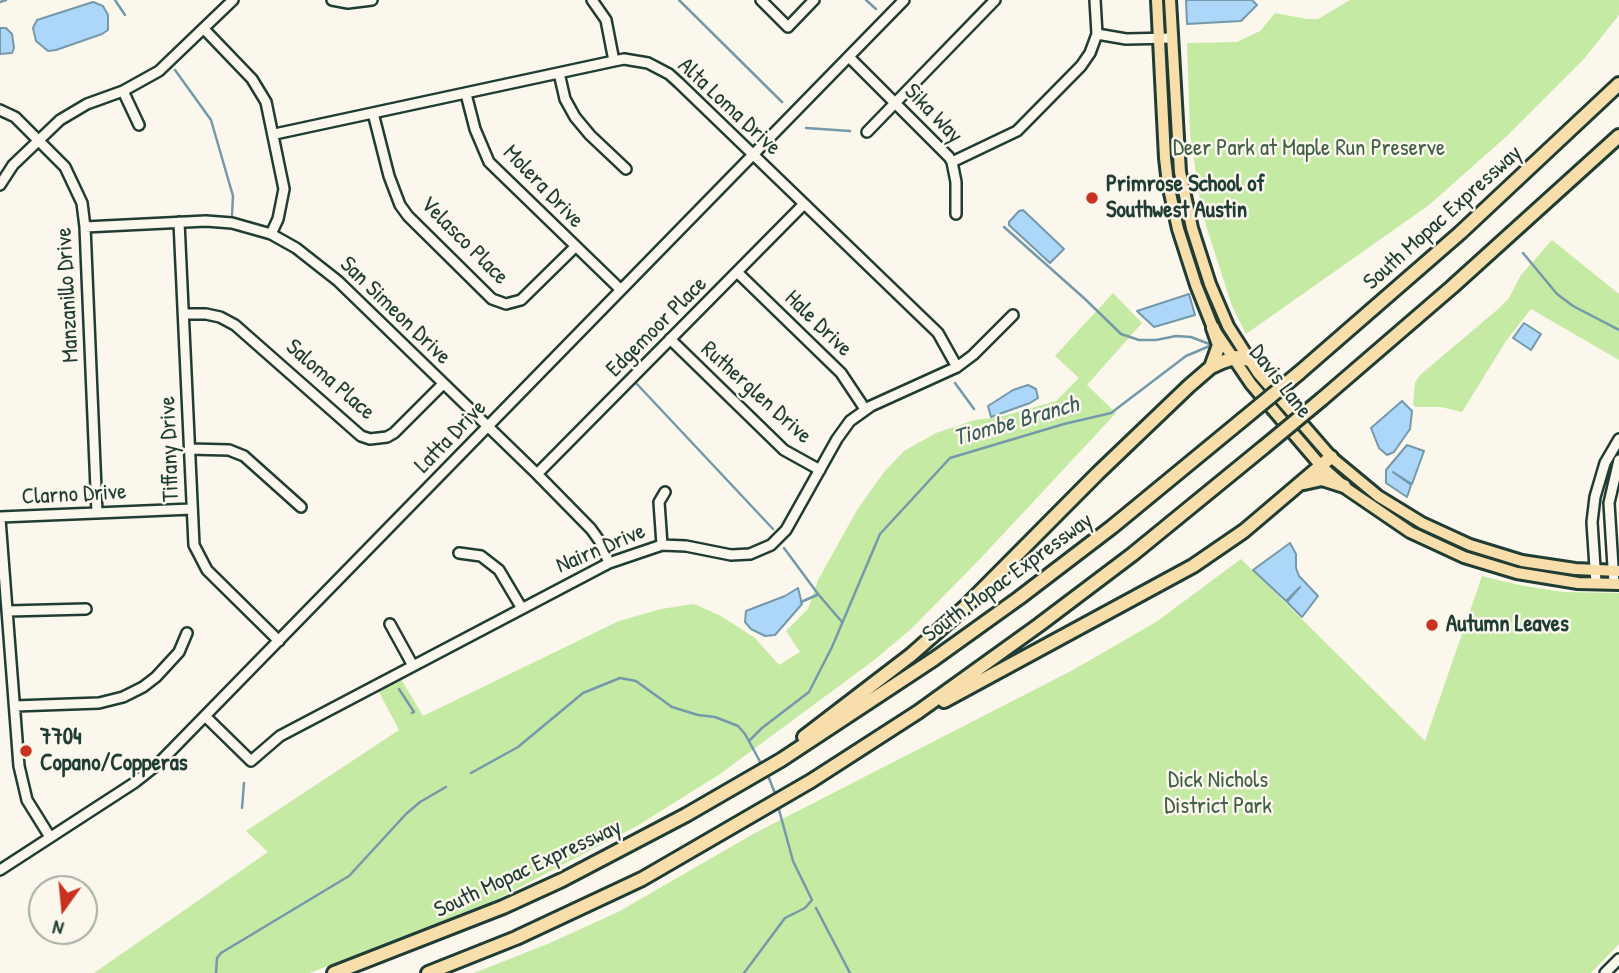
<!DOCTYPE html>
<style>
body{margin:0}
#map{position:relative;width:1619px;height:973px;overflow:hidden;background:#fbf7ec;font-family:"Patrick Hand",sans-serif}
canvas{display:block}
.north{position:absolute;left:28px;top:875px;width:70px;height:70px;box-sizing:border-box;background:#fbf7ec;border:2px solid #a3ada2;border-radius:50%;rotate:195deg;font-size:19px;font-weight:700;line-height:28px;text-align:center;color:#1f3d34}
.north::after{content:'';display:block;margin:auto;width:24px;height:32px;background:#c8321e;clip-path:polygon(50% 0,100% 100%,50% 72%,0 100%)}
</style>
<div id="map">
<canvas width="1619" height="973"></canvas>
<div class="north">N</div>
</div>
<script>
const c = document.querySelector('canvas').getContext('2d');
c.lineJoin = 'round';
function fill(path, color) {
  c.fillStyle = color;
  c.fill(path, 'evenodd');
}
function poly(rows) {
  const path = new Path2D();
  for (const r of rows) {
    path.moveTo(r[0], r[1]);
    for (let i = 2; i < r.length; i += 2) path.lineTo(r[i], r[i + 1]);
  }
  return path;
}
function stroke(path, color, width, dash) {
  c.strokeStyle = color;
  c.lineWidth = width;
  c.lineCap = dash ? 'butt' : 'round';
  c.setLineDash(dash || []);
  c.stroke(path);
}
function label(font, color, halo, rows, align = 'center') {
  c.font = font + ' "Patrick Hand",sans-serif';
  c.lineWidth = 5;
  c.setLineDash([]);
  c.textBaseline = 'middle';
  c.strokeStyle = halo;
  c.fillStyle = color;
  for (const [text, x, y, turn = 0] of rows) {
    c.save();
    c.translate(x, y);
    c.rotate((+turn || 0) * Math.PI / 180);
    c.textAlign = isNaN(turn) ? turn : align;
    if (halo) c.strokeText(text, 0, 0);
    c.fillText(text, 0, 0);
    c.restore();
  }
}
fill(poly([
 [1350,0,1619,0,1619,15,1584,59,1508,135,1429,205,1246,334,1232,306,1202,213,1190,133,1187,43,1237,42,1260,31,1275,13,1307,19,1318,19],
 [1552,240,1619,294,1619,360,1531,309,1506,341,1462,412,1441,407,1416,407,1413,405,1415,383,1419,376,1498,309,1509,298,1521,275],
 [1113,293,1142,323,1087,385,1116,413,979,560,911,629,873,661,720,774,637,826,495,900,310,973,94,973,268,852,246,831,399,730,379,692,401,679,423,716,619,621,661,609,694,604,721,616,755,638,779,665,800,652,786,631,808,609,818,580,857,510,884,472,904,451,936,433,975,420,1000,417,1056,401,1079,378,1055,356],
 [1241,559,1425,741,1482,576,1519,585,1563,592,1619,593,1619,944,1591,973,474,973,550,943,618,912,755,833,1073,670,1156,622]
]), '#c5eaa4');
const water = poly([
 [1186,0,1252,0,1257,5,1241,21,1187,24,1186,0],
 [93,2,103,6,108,15,108,30,102,34,56,50,48,51,36,41,33,28,37,20,93,2],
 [0,28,6,28,12,34,14,48,12,53,0,54,0,28],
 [1023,210,1064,249,1050,263,1009,225,1009,222,1019,211,1023,210],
 [1189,294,1195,315,1154,327,1137,311,1189,294],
 [1524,323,1541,334,1531,350,1513,338,1524,323],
 [1028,385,1036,389,1038,398,1030,403,991,417,988,406,1013,390,1028,385],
 [1402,401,1412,411,1410,429,1394,452,1387,455,1379,448,1371,428,1402,401],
 [1407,445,1424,451,1412,484,1393,472,1411,485,1407,497,1386,483,1386,470,1407,445],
 [1290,543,1296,554,1296,568,1299,576,1318,596,1302,617,1287,602,1300,587,1286,601,1253,570,1290,543],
 [798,588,802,604,775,635,765,636,751,629,745,622,746,611,785,596,798,588]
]);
fill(water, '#add7f8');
stroke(water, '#7499aa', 2);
stroke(poly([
 [115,0,125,15],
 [679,0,782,102],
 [866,0,876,9],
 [0,2,6,0],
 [175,70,211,120,233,196,232,215],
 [806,128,850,131],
 [1004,227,1085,299,1121,334,1139,340,1156,340,1176,336,1191,337,1212,345],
 [1523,253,1557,294,1573,306,1619,330],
 [636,383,773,529],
 [955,383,974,409],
 [784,548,818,594,842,622],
 [801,602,817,595],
 [399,689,414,712,412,713],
 [749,741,762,728,809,692,832,647,880,534,950,458,1064,424,1111,413,1186,356,1212,345],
 [471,773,518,747,583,693,620,678,636,681,672,707,698,715,715,717,738,726,745,734,763,767],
 [767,773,776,796],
 [242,808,244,783],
 [816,908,850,973],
 [216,973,217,958,221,953,349,876,406,814,420,802,446,787],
 [744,973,785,918,805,908,812,900,793,861,778,806]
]), '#7499aa', 2.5);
const minor = poly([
 [332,0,348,3,372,0],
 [592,0,606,20,614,61],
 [761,0,788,27,814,0],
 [204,29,252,79,266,102,284,189,278,219,271,234],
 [1097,34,1126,39,1172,38],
 [849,57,949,157,952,162,956,182,956,214],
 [559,73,565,99,575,117,590,135,626,169],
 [123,91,139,125],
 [466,94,475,129,489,162,620,289],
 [0,110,15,117,65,167,82,203,85,227,97,513],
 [373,113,389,176,400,205,408,216,492,299,506,304,521,300,575,247],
 [867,132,995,0],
 [275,134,614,61,624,59,648,63,669,74,679,83,938,333,957,367],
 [952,162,1017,131,1081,66,1090,53,1097,34,1095,0],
 [0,185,13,165,60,120,87,104,123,91,159,71,233,0],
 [179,222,194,545,207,570,279,641],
 [85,227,206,221,232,223,271,234,296,248,338,281,537,474,591,529,601,543,609,563],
 [737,272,841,373,865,409],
 [184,314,206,314,220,317,235,325,361,436,370,439,387,437,394,433,443,384],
 [670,339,784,450,820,470],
 [189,449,229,450,244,456,301,507],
 [537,474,803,205],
 [0,517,192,509],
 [0,519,19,766,27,800,50,837],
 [662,545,659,502,665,492],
 [459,553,481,556,499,570,521,607],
 [1596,583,1592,522,1595,497,1605,463,1619,439],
 [1614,583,1609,503,1619,460],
 [8,611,86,609],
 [390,624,412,664],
 [15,706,99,703,123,697,143,687,156,677,179,652,187,633],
 [205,716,251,761,280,736,609,563,662,545,686,546,731,555,750,554,771,545,786,530,837,439,850,421,871,406,957,367,973,355,1013,315],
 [0,870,134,783,158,764,904,0],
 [1605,973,1619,959]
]);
const major = poly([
 [1157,0,1165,158,1168,184,1178,229,1196,285,1213,328,1251,384,1321,466,1347,489,1410,532,1464,557,1517,573,1578,583,1619,584],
 [1170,0,1180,172,1192,228,1210,284,1228,326,1258,373,1331,457,1378,496,1422,523,1470,545,1522,561,1575,569,1619,571]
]);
const highway = poly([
 [1211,367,1219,345,1213,328],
 [1299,373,1460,233,1619,84],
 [1322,399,1452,287,1619,136],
 [1304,483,1322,479,1344,486],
 [944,701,1193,566,1244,531,1331,457],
 [804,737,911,655,964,608,1098,473,1189,386,1211,367,1222,362,1237,357,1249,360],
 [334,973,503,907,562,880,686,815,781,760,934,659,1019,598,1112,527,1242,420],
 [428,973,516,938,642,879,811,781,918,712,1039,625,1133,554,1264,447]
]);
stroke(minor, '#1f3d34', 14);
stroke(major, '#1f3d34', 16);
stroke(highway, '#1f3d34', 18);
stroke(minor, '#fbf7ec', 9);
stroke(major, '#f8deab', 10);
stroke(highway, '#f8deab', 12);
const highwayBridge = poly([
 [1242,420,1299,373],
 [1264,447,1322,399]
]);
stroke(highwayBridge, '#1f3d34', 18, []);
stroke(highwayBridge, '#f8deab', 12);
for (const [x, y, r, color] of [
 [1092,198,7,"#c8321e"],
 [1432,625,7,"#c8321e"],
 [26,751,7,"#c8321e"]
]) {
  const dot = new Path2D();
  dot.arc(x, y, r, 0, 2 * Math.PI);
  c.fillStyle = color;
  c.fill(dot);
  stroke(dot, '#fbf7ec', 2.5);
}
label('23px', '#1f3d34', '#fbf7ec', [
 ["Alta Loma Drive",729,107,43],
 ["Sika Way",933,114,46],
 ["Molera Drive",543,187,46],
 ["South Mopac Expressway",1443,218,-42],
 ["Velasco Place",464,241,45],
 ["Manzanillo Drive",68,295,-93],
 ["San Simeon Drive",395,311,44],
 ["Hale Drive",818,324,44],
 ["Edgemoor Place",657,327,-45],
 ["Saloma Place",330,380,41],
 ["Davis Lane",1280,382,52],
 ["Rutherglen Drive",756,393,42],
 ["Latta Drive",451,437,-46],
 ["Tiffany Drive",170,449,-92],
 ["Clarno Drive",74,495,-3],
 ["Nairn Drive",601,549,-23],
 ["South Mopac Expressway",1008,578,-36],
 ["South Mopac Expressway",528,869,-25]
]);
label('23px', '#40604a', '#fbf7ec', [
 ["Deer Park at Maple Run Preserve",1309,149],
 ["Dick Nichols",1218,781],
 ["District Park",1218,807]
]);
label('bold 23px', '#1f3d34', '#fbf7ec', [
 ["Primrose School of",1106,185],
 ["Southwest Austin",1106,211],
 ["Autumn Leaves",1446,625],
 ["7704",40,738],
 ["Copano/Copperas",40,764]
], 'left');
label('italic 24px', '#3b5c5b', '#fbf7ec', [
 ["Tiombe Branch",1016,422,-16]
]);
</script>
